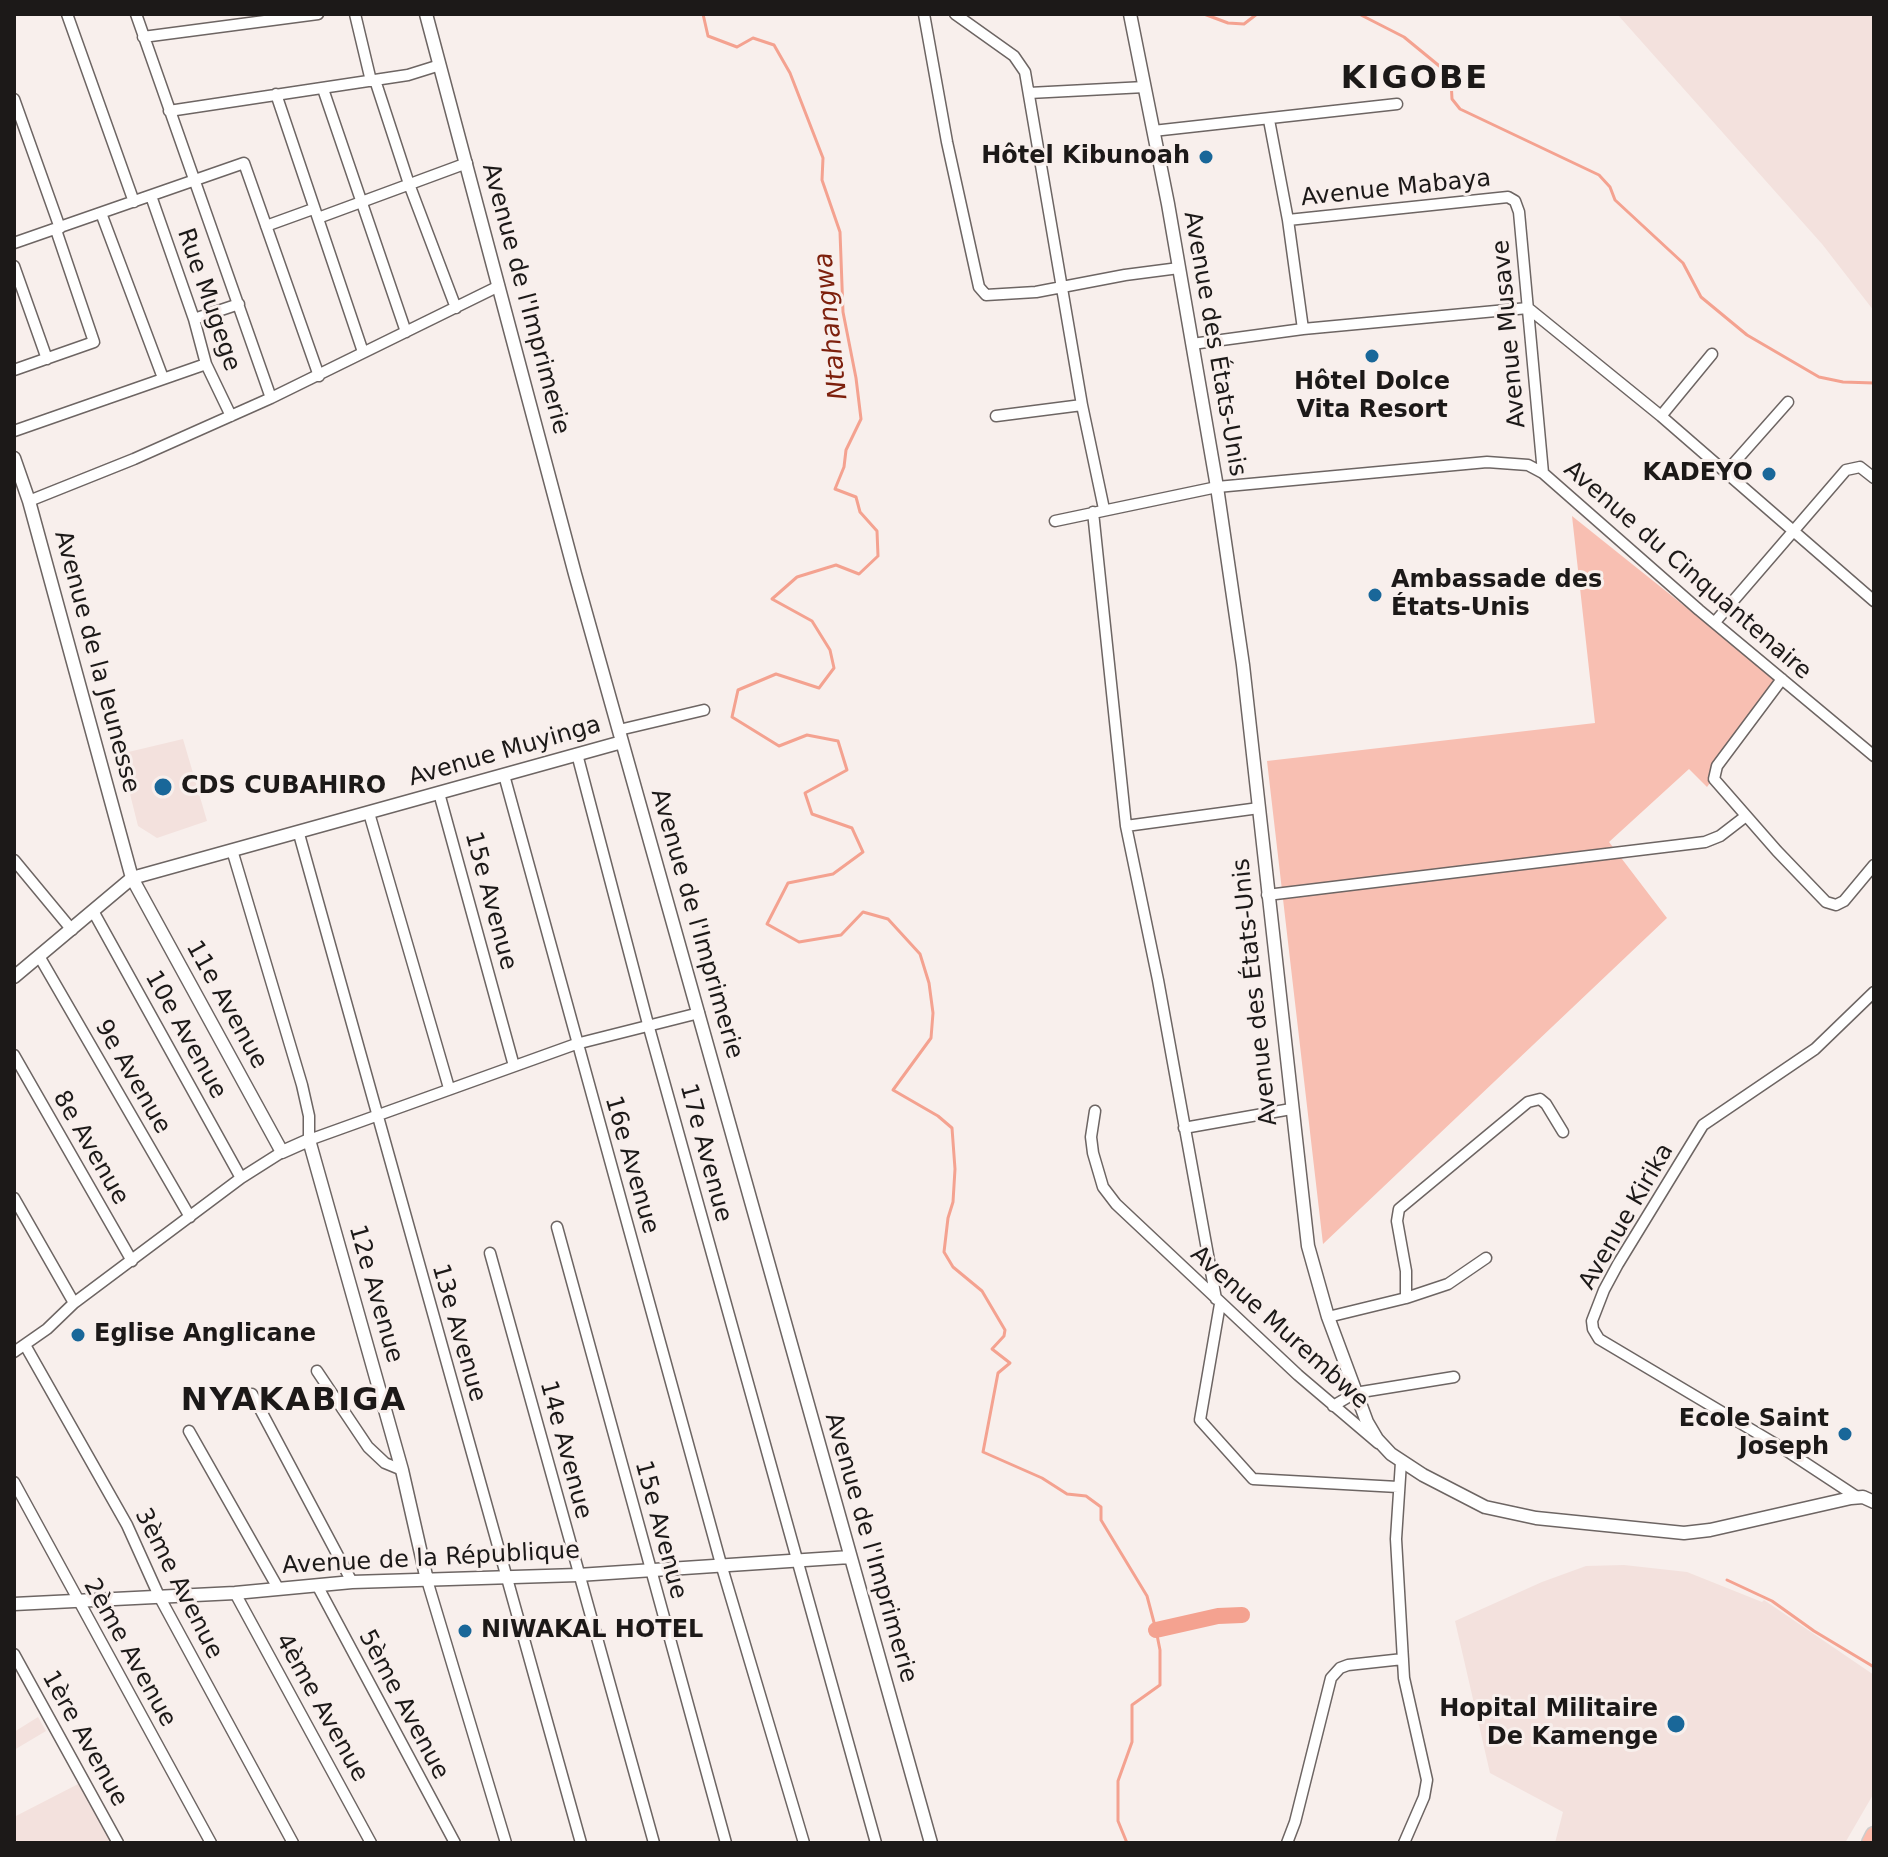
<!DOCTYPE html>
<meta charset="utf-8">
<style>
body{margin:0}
#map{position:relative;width:1888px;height:1857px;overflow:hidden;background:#f8efec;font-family:"DejaVu Sans",sans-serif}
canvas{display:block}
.frame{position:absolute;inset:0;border:16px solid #1c1918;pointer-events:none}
</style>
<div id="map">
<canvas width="1888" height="1857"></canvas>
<div class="frame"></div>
</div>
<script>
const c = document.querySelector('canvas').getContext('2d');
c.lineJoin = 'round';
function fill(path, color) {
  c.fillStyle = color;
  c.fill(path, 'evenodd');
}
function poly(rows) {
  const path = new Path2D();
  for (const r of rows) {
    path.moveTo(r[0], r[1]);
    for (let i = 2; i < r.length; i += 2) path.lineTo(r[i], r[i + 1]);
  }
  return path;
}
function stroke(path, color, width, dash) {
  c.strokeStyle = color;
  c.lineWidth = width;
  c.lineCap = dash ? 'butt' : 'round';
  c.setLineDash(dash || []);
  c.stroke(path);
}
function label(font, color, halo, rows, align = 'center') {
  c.font = font + ' "DejaVu Sans",sans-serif';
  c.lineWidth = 6;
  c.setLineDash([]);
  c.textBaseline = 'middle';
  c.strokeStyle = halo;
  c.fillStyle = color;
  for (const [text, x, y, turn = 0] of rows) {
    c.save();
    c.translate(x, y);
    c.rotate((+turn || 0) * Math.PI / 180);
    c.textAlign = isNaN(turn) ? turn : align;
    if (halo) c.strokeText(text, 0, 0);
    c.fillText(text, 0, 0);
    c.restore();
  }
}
fill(poly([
 [1617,14,1874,14,1874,311,1822,244],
 [183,739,207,821,157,838,138,826,120,754],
 [1624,1565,1687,1572,1762,1602,1764,1600,1874,1675,1874,1793,1845,1843,1555,1843,1563,1812,1490,1773,1455,1621,1542,1582,1586,1566],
 [38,1717,46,1731,14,1750,14,1732],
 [84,1781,117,1843,14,1843,14,1817]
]), '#f3e1dd');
fill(poly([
 [1572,516,1782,684,1707,787,1689,769,1609,842,1667,918,1323,1244,1267,761,1595,723]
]), '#f8bfb2');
stroke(poly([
 [703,14,708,36,737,47,753,38,774,45,790,73,823,158,822,180,840,232,843,312,856,378,861,419,846,450,844,467,835,489,856,497,860,512,877,531,878,556,859,574,836,565,797,577,772,599,812,621,830,650,834,668,819,688,776,674,738,690,732,717,779,746,807,735,838,741,847,770,805,793,812,814,852,828,863,852,833,874,788,883,767,924,799,942,841,935,863,912,888,919,920,954,929,983,933,1013,931,1038,893,1090,938,1116,952,1128,955,1169,953,1202,948,1218,944,1252,953,1267,982,1291,1005,1330,1004,1336,992,1349,1010,1363,998,1373,983,1452,1042,1478,1067,1494,1086,1496,1101,1507,1101,1520,1147,1596,1156,1630,1160,1650,1160,1685,1132,1705,1132,1742,1118,1781,1118,1821,1127,1843],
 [1204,14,1228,23,1244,24,1257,14],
 [1359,14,1404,37,1443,69,1451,80,1452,99,1460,109,1599,175,1610,187,1615,200,1683,263,1701,297,1747,335,1819,377,1843,382,1874,383],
 [1727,1580,1772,1601,1814,1631,1874,1667]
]), '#f4a290', 3);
stroke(poly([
 [1156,1630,1218,1616,1242,1615]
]), '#f4a290', 16);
const minor = poly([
 [67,14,134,202],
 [136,14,271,398],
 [355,14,371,81],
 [924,14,947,142,979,287,986,295,1036,292,1125,275,1179,268],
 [955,14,1014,56,1025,72,1082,405,1104,509],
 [143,37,318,14],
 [375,80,409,184,456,308],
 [323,89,406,332],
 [1029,93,1145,87],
 [276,94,363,352],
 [14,99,60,228],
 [169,111,408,75,440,65],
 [1269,120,1288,220,1303,329],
 [1153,131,1397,104],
 [151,196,194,319,206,364,231,416],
 [101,213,163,378],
 [318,218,467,163],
 [1288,220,1508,197,1515,201,1519,212,1543,473],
 [266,226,313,209],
 [14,243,244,163,319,376],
 [14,266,47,359],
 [194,319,239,304],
 [1192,344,1303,329,1528,308,1661,416,1874,601],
 [14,370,94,342,56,230],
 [996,416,1082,405],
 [1661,416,1712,354],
 [14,431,206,364],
 [1726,472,1788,402],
 [29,501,134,459,271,398,499,286],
 [1093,512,1126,826,1158,980,1216,1299],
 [1055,521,1217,487,1487,462,1528,465,1543,473,1699,610,1874,756],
 [1715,622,1846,470,1860,467,1874,478],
 [1782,679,1717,766,1714,779,1777,851,1826,902,1836,905,1844,901,1874,865],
 [619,730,704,710],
 [577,754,648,1024,876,1843],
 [504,775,721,1564,804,1843],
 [439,793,514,1066],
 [369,813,449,1088],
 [1126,826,1259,808],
 [299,834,581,1843],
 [232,850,302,1085,309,1116,309,1140,576,1044,699,1013],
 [14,860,72,930],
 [1267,895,1705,842,1720,836,1746,816],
 [93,911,241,1178],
 [39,956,190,1217],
 [14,1055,132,1261],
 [1095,1111,1091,1137,1093,1153,1103,1187,1116,1204,1298,1375,1378,1443],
 [1184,1128,1291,1109],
 [14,1198,74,1303],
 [557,1227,726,1843],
 [490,1253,654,1843],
 [1406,1298,1448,1284,1486,1258],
 [1220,1304,1200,1420,1253,1479,1398,1487],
 [1328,1317,1406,1298,1406,1271,1397,1221,1399,1209,1528,1102,1540,1099,1546,1104,1563,1132],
 [25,1345,127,1525,159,1596,293,1843],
 [14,1352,47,1329,74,1303,241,1178,282,1152],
 [317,1371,368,1447,385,1463,402,1470],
 [252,1394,352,1582],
 [1333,1406,1355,1393,1454,1377],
 [189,1431,278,1588],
 [1401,1462,1396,1539,1404,1678,1427,1780,1424,1797,1404,1843],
 [14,1482,211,1843],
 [1857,1497,1784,1449,1599,1339,1593,1329,1592,1321,1604,1290,1618,1264,1703,1125,1815,1049,1874,992],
 [427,1580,506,1843],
 [317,1585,455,1843],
 [235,1593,371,1843],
 [14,1654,118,1843],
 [1287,1843,1295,1822,1331,1678,1340,1668,1348,1665,1403,1659]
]);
const tertiary = poly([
 [426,14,575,574,931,1843],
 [1130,14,1168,204,1217,487,1243,665,1308,1246,1328,1317,1367,1422,1377,1439,1391,1454,1423,1475,1485,1507,1536,1518,1684,1533,1710,1530,1851,1498,1863,1497,1874,1502],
 [14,458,29,501,132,878,282,1152,309,1140,402,1470,427,1580],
 [14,977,132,878,622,742],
 [14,1604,235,1593,352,1582,578,1575,850,1557]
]);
const primary = poly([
 [1870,1843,1874,1835]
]);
stroke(minor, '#6d6563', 13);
stroke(tertiary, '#6d6563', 15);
stroke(primary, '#cdcccc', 19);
stroke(minor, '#fff', 10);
stroke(tertiary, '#fff', 12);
stroke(primary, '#fdbcad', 16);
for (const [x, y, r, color] of [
 [1206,157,8,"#196799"],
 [1372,356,8,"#196799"],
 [1769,474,8,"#196799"],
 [1375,595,8,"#196799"],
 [163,787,10,"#196799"],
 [78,1335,8,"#196799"],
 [1845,1434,8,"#196799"],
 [465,1631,8,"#196799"],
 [1676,1724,10,"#196799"]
]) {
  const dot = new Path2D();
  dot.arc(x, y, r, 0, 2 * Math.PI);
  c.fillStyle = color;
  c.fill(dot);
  stroke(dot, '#f8efec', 3);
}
label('bold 24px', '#1c1918', '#f8efec', [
 ["Hôtel Kibunoah",1190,157],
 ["Hôtel Dolce",1372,383,"center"],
 ["Vita Resort",1372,411,"center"],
 ["KADEYO",1753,474],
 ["Ambassade des",1391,581,"left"],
 ["États-Unis",1391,609,"left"],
 ["CDS CUBAHIRO",181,787,"left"],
 ["Eglise Anglicane",94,1335,"left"],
 ["Ecole Saint",1829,1420],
 ["Joseph",1829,1448],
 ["NIWAKAL HOTEL",481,1631,"left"],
 ["Hopital Militaire",1658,1710],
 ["De Kamenge",1658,1738]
], 'right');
label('24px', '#1c1918', '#f8efec', [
 ["Avenue Mabaya",1396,189,-6],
 ["Avenue de l'Imprimerie",525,299,75],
 ["Rue Mugege",208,300,71],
 ["Avenue Musave",1510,334,-95],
 ["Avenue des États-Unis",1214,344,80],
 ["Avenue du Cinquantenaire",1687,571,41],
 ["Avenue de la Jeunesse",96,662,75],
 ["Avenue Muyinga",505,752,-16],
 ["15e Avenue",490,901,75],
 ["Avenue de l'Imprimerie",696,924,74],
 ["Avenue des États-Unis",1256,992,-96],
 ["11e Avenue",226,1005,61],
 ["10e Avenue",185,1035,61],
 ["9e Avenue",132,1077,60],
 ["8e Avenue",90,1148,60],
 ["17e Avenue",705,1153,75],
 ["16e Avenue",631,1165,74],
 ["Avenue Kirika",1627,1217,-60],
 ["12e Avenue",375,1294,74],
 ["Avenue Murembwe",1279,1328,42],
 ["13e Avenue",458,1333,74],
 ["14e Avenue",565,1450,75],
 ["15e Avenue",660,1530,75],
 ["Avenue de l'Imprimerie",870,1548,74],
 ["Avenue de la République",431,1559,-3],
 ["3ème Avenue",178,1584,63],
 ["2ème Avenue",129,1653,61],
 ["5ème Avenue",403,1705,62],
 ["4ème Avenue",321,1708,61],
 ["1ère Avenue",84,1739,61]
]);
label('italic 26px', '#7d200d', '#f8efec', [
 ["Ntahangwa",832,326,-96]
]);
c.letterSpacing = '2px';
label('bold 32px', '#1c1918', '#f8efec', [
 ["KIGOBE",1415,80],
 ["NYAKABIGA",294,1402]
]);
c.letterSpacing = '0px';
</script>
